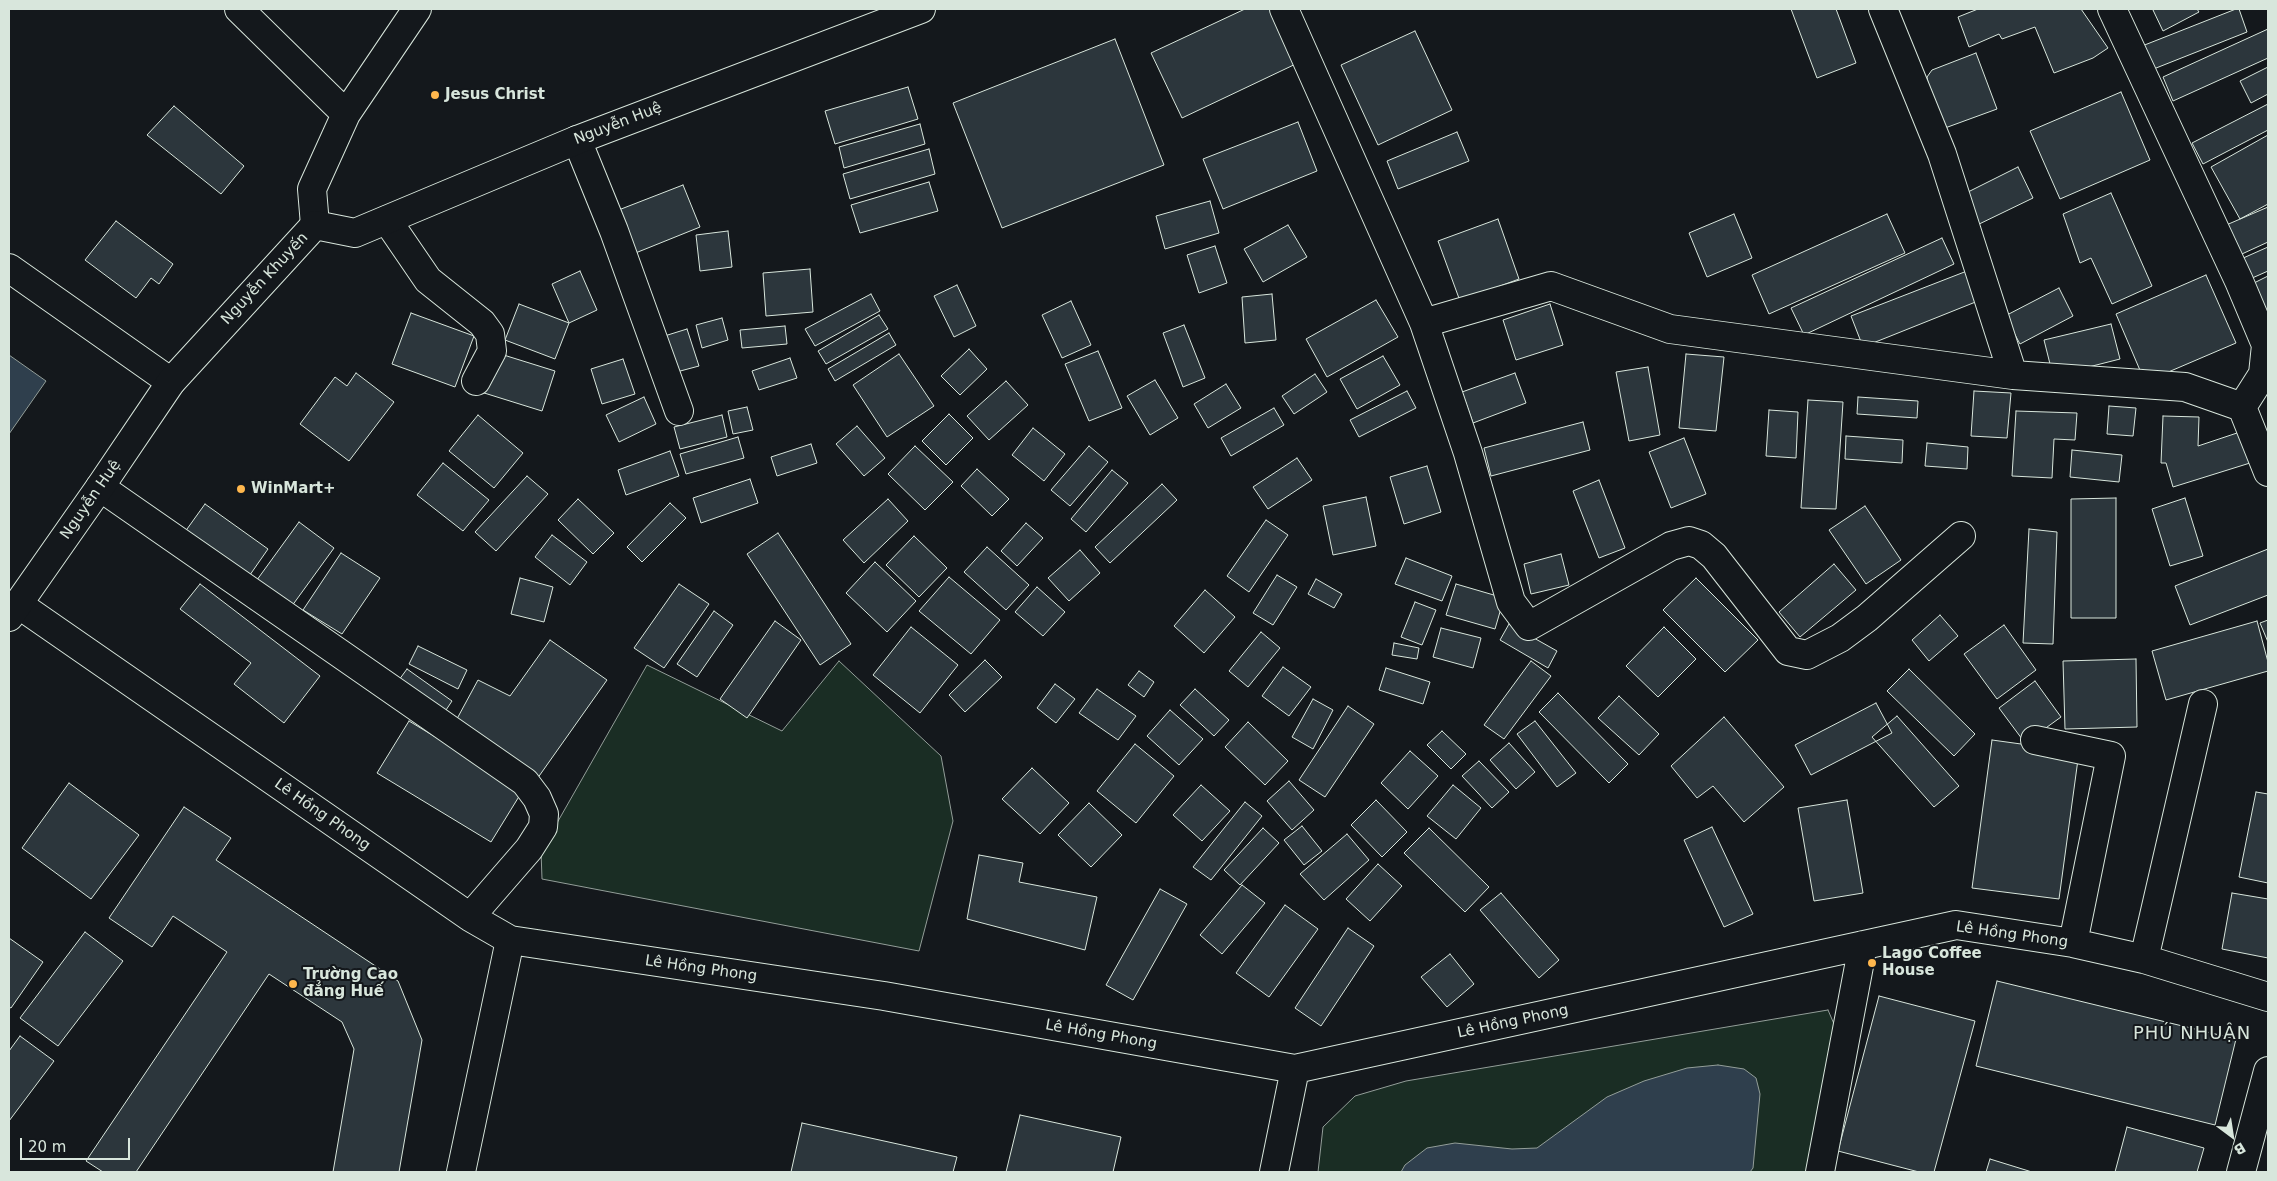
<!DOCTYPE html>
<meta charset="utf-8">
<style>
body{margin:0}
#map{position:relative;width:2277px;height:1181px;overflow:hidden;background:#14181c;font-family:"DejaVu Sans",sans-serif}
canvas{display:block}
.frame{position:absolute;inset:0;border:10px solid #d8e6dc;pointer-events:none}
.north{position:absolute;left:2207px;top:1111px;width:50px;height:50px;-webkit-text-stroke:4px #14181c;paint-order:stroke;rotate:149deg;font-size:14px;font-weight:700;line-height:20px;text-align:center;color:#d8e6dc}
.north::after{content:'';display:block;margin:auto;width:18px;height:22px;background:#d8e6dc;clip-path:polygon(50% 0,100% 100%,50% 72%,0 100%)}
.scale{position:absolute;left:20px;top:1138px;width:110px;height:22px;box-sizing:border-box;border:2px solid #d8e6dc;border-top:0;padding-left:6px;font-size:15px;line-height:18px;white-space:nowrap;color:#d8e6dc;-webkit-text-stroke:4px #14181c;paint-order:stroke}
</style>
<div id="map">
<canvas width="2277" height="1181"></canvas>
<div class="frame"></div>
<div class="north">B</div>
<div class="scale">20 m</div>
</div>
<script>
const c = document.querySelector('canvas').getContext('2d');
c.lineJoin = 'round';
function fill(path, color) {
  c.fillStyle = color;
  c.fill(path, 'evenodd');
}
function poly(rows) {
  const path = new Path2D();
  for (const r of rows) {
    path.moveTo(r[0], r[1]);
    for (let i = 2; i < r.length; i += 2) path.lineTo(r[i], r[i + 1]);
  }
  return path;
}
function stroke(path, color, width, dash) {
  c.strokeStyle = color;
  c.lineWidth = width;
  c.lineCap = dash ? 'butt' : 'round';
  c.setLineDash(dash || []);
  c.stroke(path);
}
function label(font, color, halo, rows, align = 'center') {
  c.font = font + ' "DejaVu Sans",sans-serif';
  c.lineWidth = 4;
  c.setLineDash([]);
  c.textBaseline = 'middle';
  c.strokeStyle = halo;
  c.fillStyle = color;
  for (const [text, x, y, turn = 0] of rows) {
    c.save();
    c.translate(x, y);
    c.rotate((+turn || 0) * Math.PI / 180);
    c.textAlign = isNaN(turn) ? turn : align;
    if (halo) c.strokeText(text, 0, 0);
    c.fillText(text, 0, 0);
    c.restore();
  }
}
const green = poly([
 [839,661,941,756,953,821,919,951,542,879,541,851,647,665,782,731,839,661],
 [1828,1010,1834,1024,1806,1172,1318,1172,1323,1127,1355,1096,1406,1081,1828,1010]
]);
fill(green, '#1a2d24');
stroke(green, '#939e99', 1);
const water = poly([
 [9,355,46,381,9,434,9,355],
 [1718,1065,1744,1069,1756,1078,1760,1094,1753,1168,1750,1172,1401,1172,1405,1165,1427,1148,1455,1143,1512,1149,1537,1148,1607,1097,1644,1081,1687,1068,1718,1065]
]);
fill(water, '#2f3f4d');
stroke(water, '#939e99', 1);
const building = poly([
 [1245,9,1277,9,1302,61,1182,118,1151,53,1245,9],
 [1791,9,1836,9,1856,63,1817,78,1791,9],
 [1978,9,2081,9,2108,48,2093,58,2054,73,2035,27,2002,39,1999,34,1969,47,1958,17,1978,9],
 [2156,9,2197,9,2199,12,2163,31,2153,10,2156,9],
 [2236,9,2239,9,2247,32,2146,72,2137,48,2236,9],
 [2268,29,2268,58,2173,101,2163,77,2268,29],
 [1415,31,1452,110,1378,145,1341,65,1415,31],
 [1115,39,1164,165,1002,228,953,103,1115,39],
 [1976,53,1997,109,1945,128,1928,83,1927,77,1932,70,1976,53],
 [2268,67,2268,94,2251,103,2240,81,2268,67],
 [908,87,918,119,835,144,825,111,908,87],
 [2121,92,2150,160,2060,199,2030,131,2121,92],
 [2268,104,2268,130,2203,164,2192,143,2268,104],
 [174,106,244,166,221,194,147,135,174,106],
 [1298,122,1317,171,1223,209,1203,159,1298,122],
 [920,124,925,144,844,168,839,147,920,124],
 [1457,132,1469,161,1398,189,1387,161,1457,132],
 [2268,135,2268,204,2240,219,2211,167,2268,135],
 [929,149,935,174,850,199,843,174,929,149],
 [2018,167,2033,198,1973,227,1958,197,2018,167],
 [929,182,938,211,860,233,851,205,929,182],
 [683,185,700,227,633,254,616,211,683,185],
 [2111,193,2152,286,2112,304,2091,258,2080,263,2063,214,2111,193],
 [1210,201,1219,233,1165,249,1156,216,1210,201],
 [2268,207,2268,242,2231,259,2217,229,2268,207],
 [1734,214,1752,258,1707,277,1689,233,1734,214],
 [1887,214,1905,253,1769,314,1752,275,1887,214],
 [1498,219,1519,279,1460,301,1438,241,1498,219],
 [116,221,173,264,159,284,151,278,136,298,85,260,116,221],
 [1288,225,1307,257,1263,282,1244,249,1288,225],
 [728,231,732,267,700,271,696,235,728,231],
 [1942,238,1954,264,1804,335,1791,308,1942,238],
 [1215,246,1227,283,1199,293,1187,255,1215,246],
 [2268,247,2268,271,2250,279,2241,259,2268,247],
 [810,269,813,312,766,316,763,273,810,269],
 [580,271,597,310,569,323,552,284,580,271],
 [1967,271,1978,301,1863,347,1851,316,1967,271],
 [2206,275,2236,343,2145,382,2116,314,2206,275],
 [2268,276,2268,315,2250,285,2268,276],
 [957,285,976,326,954,337,934,296,957,285],
 [2059,288,2073,316,2020,344,2005,316,2059,288],
 [871,294,880,311,815,346,805,329,871,294],
 [1272,294,1276,340,1245,343,1242,297,1272,294],
 [1376,300,1398,337,1327,377,1306,339,1376,300],
 [1071,301,1091,345,1062,358,1042,315,1071,301],
 [519,304,569,323,555,359,505,340,519,304],
 [1550,304,1563,345,1516,360,1503,320,1550,304],
 [411,313,474,336,455,387,392,364,411,313],
 [879,315,888,329,826,364,818,351,879,315],
 [722,318,728,340,702,348,696,325,722,318],
 [2111,324,2120,359,2053,376,2044,340,2111,324],
 [1184,325,1205,378,1183,387,1163,333,1184,325],
 [785,326,787,344,742,348,740,330,785,326],
 [687,329,699,366,669,374,658,338,687,329],
 [889,333,896,345,835,381,828,369,889,333],
 [969,349,987,369,960,395,941,376,969,349],
 [1098,351,1122,408,1089,421,1065,364,1098,351],
 [494,352,555,371,542,411,481,392,494,352],
 [899,354,934,406,887,437,853,385,899,354],
 [1686,354,1724,357,1716,431,1679,428,1686,354],
 [1383,356,1400,385,1357,409,1340,379,1383,356],
 [790,358,797,378,759,390,752,371,790,358],
 [623,359,635,394,602,404,591,369,623,359],
 [1648,367,1660,435,1629,441,1616,372,1648,367],
 [356,373,394,402,349,461,300,424,335,377,347,386,356,373],
 [1515,373,1526,403,1473,423,1462,392,1515,373],
 [1315,374,1327,392,1294,414,1282,396,1315,374],
 [1155,380,1178,418,1150,435,1127,396,1155,380],
 [1006,381,1028,405,989,440,967,416,1006,381],
 [1226,384,1241,408,1208,428,1194,404,1226,384],
 [1407,391,1416,408,1359,437,1350,420,1407,391],
 [1974,391,2011,393,2007,438,1971,436,1974,391],
 [644,397,656,424,619,442,606,415,644,397],
 [1858,397,1918,401,1917,418,1857,414,1858,397],
 [1808,400,1843,402,1836,509,1801,508,1808,400],
 [2109,406,2136,408,2133,436,2107,434,2109,406],
 [747,407,753,430,733,434,728,411,747,407],
 [1274,408,1284,425,1231,456,1221,438,1274,408],
 [1769,410,1798,412,1796,458,1766,456,1769,410],
 [2016,411,2077,413,2075,440,2054,439,2052,478,2012,476,2016,411],
 [949,414,973,438,946,465,922,441,949,414],
 [478,415,523,453,494,488,449,451,478,415],
 [722,415,727,437,680,449,674,427,722,415],
 [2163,416,2199,417,2198,446,2240,432,2250,463,2173,487,2166,463,2161,463,2163,416],
 [1583,422,1590,450,1491,476,1484,448,1583,422],
 [857,426,885,458,864,476,836,444,857,426],
 [1033,428,1065,454,1044,481,1012,455,1033,428],
 [1846,436,1903,440,1902,463,1845,459,1846,436],
 [738,437,744,458,686,474,680,454,738,437],
 [1684,438,1706,494,1671,508,1649,452,1684,438],
 [1927,443,1968,447,1967,469,1925,466,1927,443],
 [811,444,817,463,777,476,771,457,811,444],
 [915,446,953,482,925,510,888,474,915,446],
 [1089,446,1108,462,1070,506,1051,490,1089,446],
 [2072,450,2122,455,2119,482,2070,477,2072,450],
 [670,451,679,476,626,495,618,470,670,451],
 [1297,458,1312,480,1268,509,1253,487,1297,458],
 [443,463,489,500,463,531,417,495,443,463],
 [1427,466,1441,512,1404,524,1390,477,1427,466],
 [977,469,1009,499,992,516,961,486,977,469],
 [1112,470,1128,483,1086,532,1071,519,1112,470],
 [527,476,548,494,496,551,475,532,527,476],
 [750,479,758,503,701,523,693,498,750,479],
 [1599,480,1625,548,1599,558,1573,491,1599,480],
 [1162,484,1177,500,1110,563,1095,547,1162,484],
 [1366,497,1376,546,1333,555,1323,506,1366,497],
 [2116,498,2116,618,2071,618,2071,499,2116,498],
 [2185,498,2203,556,2170,566,2152,509,2185,498],
 [578,499,614,533,593,554,558,520,578,499],
 [888,499,908,521,864,563,843,540,888,499],
 [670,503,686,518,642,562,627,547,670,503],
 [205,504,268,549,245,582,182,536,205,504],
 [1865,506,1901,560,1866,584,1829,530,1865,506],
 [1266,520,1288,535,1249,592,1227,576,1266,520],
 [299,522,334,548,289,610,254,584,299,522],
 [1026,523,1043,538,1017,566,1001,551,1026,523],
 [2029,529,2057,532,2053,644,2023,643,2029,529],
 [778,533,851,644,820,665,747,554,778,533],
 [552,535,587,562,570,585,535,557,552,535],
 [914,536,947,568,919,597,886,565,914,536],
 [987,547,1029,585,1006,610,964,572,987,547],
 [2268,549,2268,595,2190,625,2175,586,2268,549],
 [1080,550,1100,573,1069,601,1048,578,1080,550],
 [341,553,380,578,342,634,303,610,341,553],
 [1561,554,1569,585,1531,594,1524,564,1561,554],
 [1406,558,1452,576,1442,601,1395,584,1406,558],
 [875,562,916,601,887,632,846,593,875,562],
 [1834,564,1856,590,1800,637,1779,612,1834,564],
 [1277,575,1297,587,1273,625,1253,613,1277,575],
 [949,577,1000,620,971,654,919,611,949,577],
 [520,578,553,587,544,622,511,614,520,578],
 [1696,578,1758,640,1725,672,1663,610,1696,578],
 [1316,579,1342,594,1334,608,1308,594,1316,579],
 [200,584,320,676,284,723,234,684,251,663,180,609,200,584],
 [679,584,709,604,664,668,634,648,679,584],
 [1456,584,1504,598,1495,629,1446,615,1456,584],
 [1037,587,1065,612,1043,636,1015,612,1037,587],
 [1205,590,1235,617,1204,653,1174,626,1205,590],
 [1415,602,1436,610,1422,645,1401,637,1415,602],
 [714,611,733,625,697,677,677,664,714,611],
 [1940,615,1958,636,1929,661,1912,640,1940,615],
 [2268,620,2268,642,2260,623,2268,620],
 [775,621,801,640,747,718,720,699,775,621],
 [2257,621,2268,662,2268,671,2166,700,2152,651,2257,621],
 [1509,624,1557,651,1548,668,1500,640,1509,624],
 [2004,625,2036,670,1997,699,1964,654,2004,625],
 [911,627,958,665,920,713,873,675,911,627],
 [1664,627,1696,659,1658,697,1626,666,1664,627],
 [1441,628,1481,638,1473,668,1433,657,1441,628],
 [1261,632,1280,648,1248,687,1229,671,1261,632],
 [550,640,607,680,537,779,452,728,478,680,510,696,550,640],
 [1394,643,1419,648,1417,659,1392,655,1394,643],
 [418,646,467,670,458,689,409,664,418,646],
 [2136,659,2137,727,2065,729,2063,661,2136,659],
 [985,660,1002,677,965,712,949,695,985,660],
 [1531,661,1551,676,1504,739,1484,725,1531,661],
 [1283,667,1311,687,1289,716,1262,696,1283,667],
 [1386,668,1430,682,1423,704,1379,690,1386,668],
 [407,669,452,701,442,716,396,684,407,669],
 [1909,669,1975,734,1954,756,1887,691,1909,669],
 [1139,671,1154,682,1144,697,1128,685,1139,671],
 [2035,681,2061,717,2025,743,1999,708,2035,681],
 [1055,684,1075,699,1056,723,1037,708,1055,684],
 [1097,689,1136,716,1118,740,1079,713,1097,689],
 [1195,689,1229,720,1214,736,1180,705,1195,689],
 [1558,693,1628,764,1609,783,1539,712,1558,693],
 [1619,696,1659,734,1639,755,1598,718,1619,696],
 [1313,699,1333,710,1313,749,1292,737,1313,699],
 [1876,703,1892,733,1811,775,1795,745,1876,703],
 [1348,706,1374,724,1325,797,1299,780,1348,706],
 [1170,710,1203,739,1179,765,1147,736,1170,710],
 [1897,716,1959,786,1934,807,1872,737,1897,716],
 [1724,717,1784,787,1744,822,1713,786,1697,798,1671,766,1724,717],
 [409,721,523,790,491,842,377,773,409,721],
 [1535,721,1576,773,1557,787,1517,734,1535,721],
 [1248,722,1288,761,1265,785,1225,747,1248,722],
 [1442,731,1466,754,1451,769,1427,745,1442,731],
 [1992,740,2079,752,2059,899,1972,888,1992,740],
 [1509,743,1535,772,1516,789,1490,760,1509,743],
 [1135,744,1174,776,1136,823,1097,791,1135,744],
 [1410,751,1438,776,1408,809,1381,783,1410,751],
 [1479,761,1509,792,1492,808,1462,776,1479,761],
 [1032,768,1069,803,1040,834,1002,799,1032,768],
 [1289,781,1314,810,1292,830,1267,801,1289,781],
 [69,783,139,835,91,899,22,848,69,783],
 [1201,785,1230,811,1202,841,1173,815,1201,785],
 [1453,785,1481,808,1456,839,1427,816,1453,785],
 [2256,792,2268,794,2268,883,2239,877,2256,792],
 [1376,800,1407,832,1382,857,1351,825,1376,800],
 [1847,800,1863,893,1814,901,1798,808,1847,800],
 [1245,802,1262,816,1211,880,1193,867,1245,802],
 [1089,803,1122,835,1091,867,1058,835,1089,803],
 [184,807,231,838,216,860,398,981,422,1040,399,1172,333,1172,354,1049,342,1022,269,974,136,1172,103,1172,86,1161,227,952,173,916,152,947,109,918,184,807],
 [1302,826,1322,851,1304,865,1284,840,1302,826],
 [1712,827,1753,914,1724,927,1684,840,1712,827],
 [1263,828,1279,843,1240,885,1224,870,1263,828],
 [1429,828,1489,887,1465,912,1404,853,1429,828],
 [1347,834,1369,860,1324,900,1300,874,1347,834],
 [979,855,1023,863,1019,882,1097,897,1085,950,967,919,979,855],
 [1378,864,1402,886,1370,921,1346,899,1378,864],
 [1242,885,1265,903,1222,954,1200,935,1242,885],
 [1160,889,1187,904,1133,1000,1106,985,1160,889],
 [1501,893,1559,960,1539,978,1480,910,1501,893],
 [2232,893,2268,899,2268,958,2222,949,2232,893],
 [1285,905,1318,929,1269,997,1236,973,1285,905],
 [1348,928,1374,946,1321,1026,1295,1008,1348,928],
 [85,932,123,961,58,1046,20,1018,85,932],
 [9,938,43,962,11,1008,9,1007,9,938],
 [1450,954,1474,984,1447,1007,1421,977,1450,954],
 [1997,981,2236,1039,2215,1125,1976,1066,1997,981],
 [1879,996,1975,1021,1934,1172,1919,1172,1838,1151,1879,996],
 [20,1036,54,1061,9,1121,9,1051,20,1036],
 [1020,1115,1121,1137,1113,1172,1006,1172,1020,1115],
 [802,1123,957,1157,953,1172,791,1172,802,1123],
 [2127,1127,2204,1148,2197,1172,2115,1172,2127,1127],
 [1990,1159,2032,1172,1986,1172,1990,1159]
]);
fill(building, '#2c363c');
stroke(building, '#d8e6dc', 1);
const minor = poly([
 [239,9,346,114],
 [1284,9,1424,323,1468,453,1511,602,1529,626,1671,546,1689,541,1701,545,1714,556,1788,651,1807,655,1840,638,1867,618,1961,536],
 [1883,9,1942,154,2013,375],
 [2112,9,2239,281,2266,345,2263,374,2242,407],
 [577,140,614,231,679,411],
 [387,220,428,280,482,323,490,334,492,351,476,381],
 [315,225,312,189,346,114,417,9],
 [9,268,171,382],
 [1424,323,1551,286,1670,329,2013,375,2185,387,2242,407,2268,472],
 [100,487,525,782,537,798,544,814,543,827,529,849,470,917],
 [18,604,470,917,510,940,884,996,1295,1069,1956,925,2073,943,2144,959,2268,997],
 [2035,740,2111,756,2073,943],
 [2144,959,2203,704],
 [461,1172,510,940],
 [1274,1172,1295,1069],
 [1820,1172,1863,945],
 [2241,1172,2268,1071]
]);
const major = poly([
 [9,617,100,487,171,382,315,225,355,233,577,140,921,9]
]);
stroke(minor, '#d8e6dc', 30);
stroke(major, '#d8e6dc', 30);
stroke(minor, '#14181c', 28);
stroke(major, '#14181c', 28);
for (const [x, y, r, color] of [
 [435,95,5,"#ffb74d"],
 [241,489,5,"#ffb74d"],
 [1872,963,5,"#ffb74d"],
 [293,984,5,"#ffb74d"]
]) {
  const dot = new Path2D();
  dot.arc(x, y, r, 0, 2 * Math.PI);
  c.fillStyle = color;
  c.fill(dot);
  stroke(dot, '#14181c', 2);
}
label('bold 15px', '#d8e6dc', '#14181c', [
 ["Jesus Christ",445,95],
 ["WinMart+",251,489],
 ["Lago Coffee",1882,954],
 ["House",1882,971],
 ["Trường Cao",303,975],
 ["đẳng Huế",303,992]
], 'left');
label('15px', '#d8e6dc', '#14181c', [
 ["Nguyễn Huệ",618,124,-21],
 ["Nguyễn Khuyến",265,279,-47],
 ["Nguyễn Huệ",91,500,-55],
 ["Lê Hồng Phong",322,815,35],
 ["Lê Hồng Phong",2012,935,8],
 ["Lê Hồng Phong",701,969,8],
 ["Lê Hồng Phong",1513,1022,-12],
 ["Lê Hồng Phong",1101,1035,10]
]);
c.letterSpacing = '1px';
label('18px', '#d8e6dc', '#14181c', [
 ["PHÚ NHUẬN",2192,1034]
]);
c.letterSpacing = '0px';
</script>
